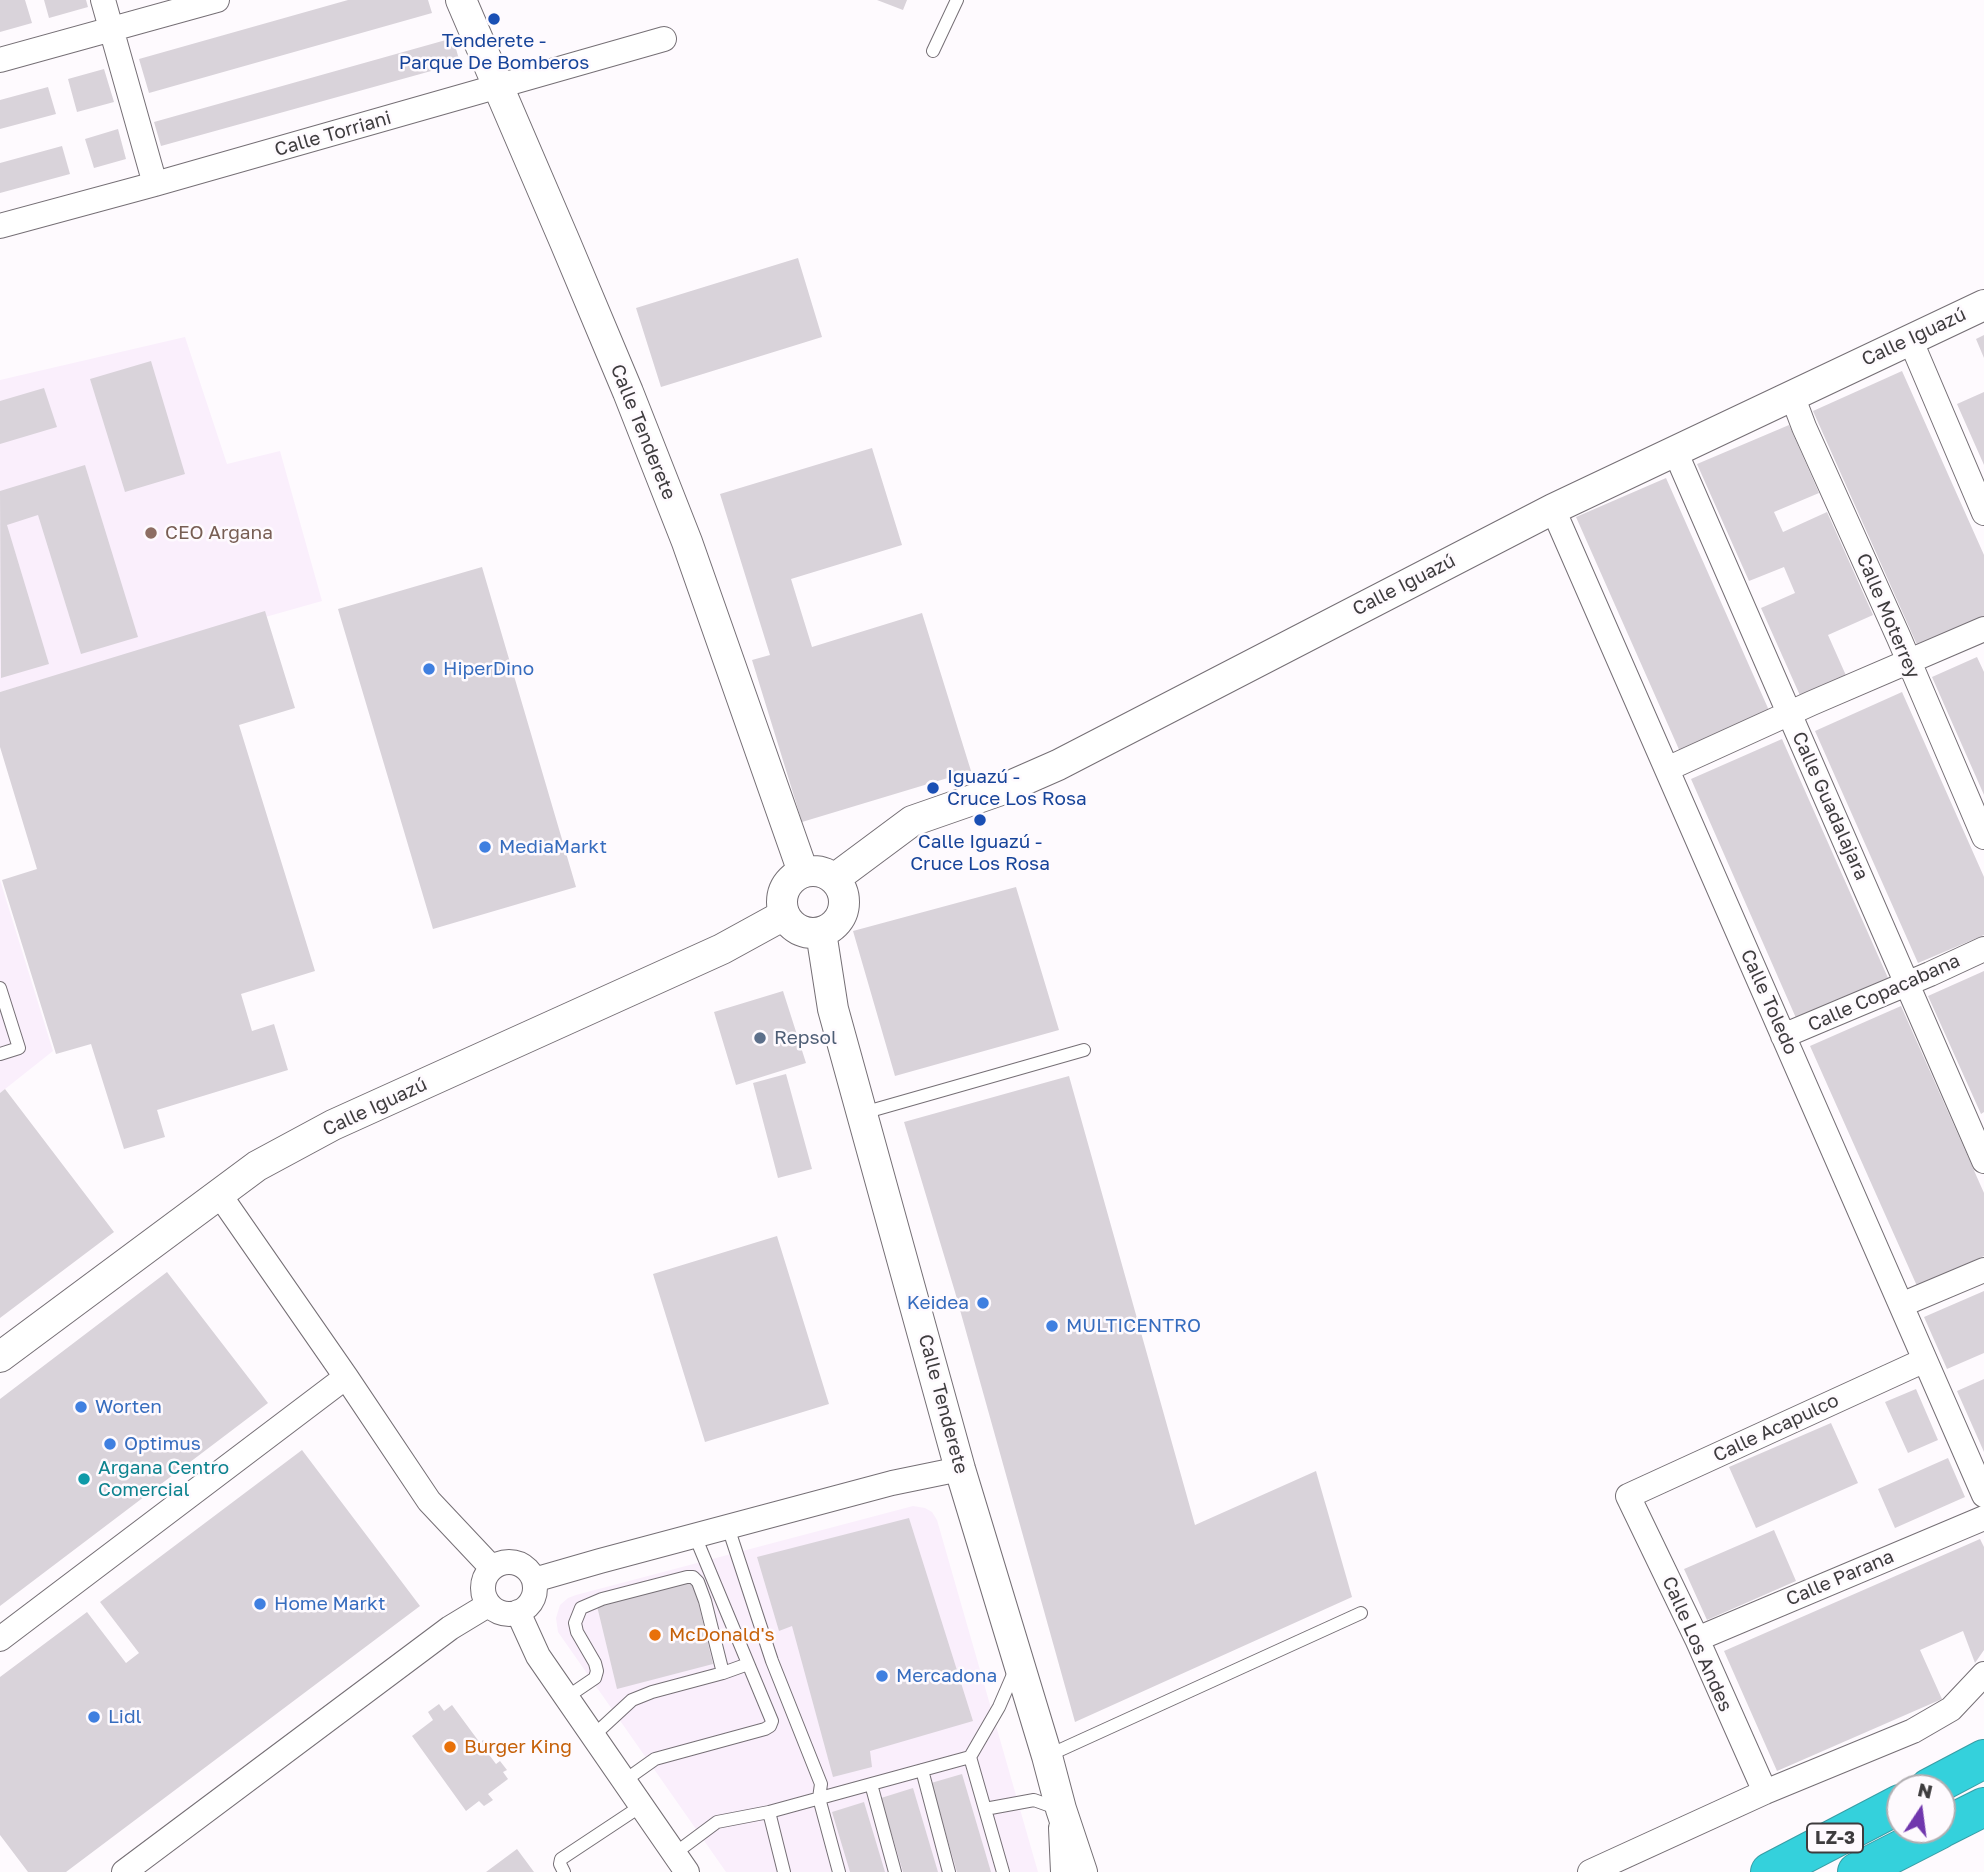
<!DOCTYPE html>
<meta charset="utf-8">
<style>
body{margin:0}
#map{position:relative;width:1984px;height:1872px;overflow:hidden;background:#fefafe;font-family:"Golos Text",sans-serif}
canvas{display:block}
.north{position:absolute;left:1886px;top:1774px;width:70px;height:70px;box-sizing:border-box;background:#fefafe;border:2px solid #b1aeb1;border-radius:50%;rotate:13deg;font-size:19px;font-weight:700;line-height:28px;text-align:center;color:#3e3c3e}
.north::after{content:'';display:block;margin:auto;width:24px;height:32px;background:#7037ad;clip-path:polygon(50% 0,100% 100%,50% 72%,0 100%)}
</style>
<div id="map">
<canvas width="1984" height="1872"></canvas>
<div class="north">N</div>
</div>
<script>
const c = document.querySelector('canvas').getContext('2d');
c.lineJoin = 'round';
function fill(path, color) {
  c.fillStyle = color;
  c.fill(path, 'evenodd');
}
function poly(rows) {
  const path = new Path2D();
  for (const r of rows) {
    if (r.length === 3) {
      path.moveTo(r[0] + r[2], r[1]);
      path.arc(r[0], r[1], r[2], 0, 2 * Math.PI);
      continue;
    }
    path.moveTo(r[0], r[1]);
    for (let i = 2; i < r.length; i += 2) path.lineTo(r[i], r[i + 1]);
  }
  return path;
}
function stroke(path, color, width, dash) {
  c.strokeStyle = color;
  c.lineWidth = width;
  c.lineCap = dash ? 'butt' : 'round';
  c.setLineDash(dash || []);
  c.stroke(path);
}
function label(font, color, halo, rows, align = 'center') {
  c.font = font + ' "Golos Text",sans-serif';
  c.lineWidth = 5;
  c.setLineDash([]);
  c.textBaseline = 'middle';
  c.strokeStyle = halo;
  c.fillStyle = color;
  for (const [text, x, y, turn = 0] of rows) {
    c.save();
    c.translate(x, y);
    c.rotate((+turn || 0) * Math.PI / 180);
    c.textAlign = isNaN(turn) ? turn : align;
    if (halo) c.strokeText(text, 0, 0);
    c.fillText(text, 0, 0);
    c.restore();
  }
}
fill(poly([
 [185,337,227,464,280,451,322,601,0,692,0,380],
 [0,880,53,1051,0,1093],
 [913,1506,925,1508,932,1512,937,1520,1038,1872,726,1872,558,1632,556,1618,560,1605,568,1598,576,1595]
]), '#faeffc');
fill(poly([
 [0,0,25,0,32,23,0,32],
 [44,0,86,0,88,7,49,18],
 [348,0,428,0,432,13,149,93,139,59],
 [877,0,907,0,903,10],
 [453,38,460,63,161,146,154,122],
 [104,69,114,102,77,112,68,79],
 [48,87,56,114,0,129,0,100],
 [118,129,126,159,94,168,85,139],
 [62,146,70,174,0,193,0,163],
 [798,258,822,337,661,387,636,308],
 [1984,335,1984,358,1976,339],
 [151,361,185,474,125,492,90,379],
 [1902,371,1984,555,1984,618,1918,647,1813,411],
 [44,388,57,427,0,444,0,401],
 [1984,392,1984,465,1957,404],
 [1789,425,1819,493,1774,512,1783,532,1827,512,1873,615,1828,635,1848,680,1802,700,1761,608,1795,593,1784,567,1749,581,1697,464],
 [872,448,902,545,791,579,812,647,922,613,971,771,802,822,752,660,770,655,720,494],
 [85,465,138,637,81,654,38,515,7,525,49,664,1,678,0,491],
 [1666,478,1771,715,1681,754,1576,517],
 [482,567,576,887,433,929,338,609],
 [265,611,295,708,239,725,315,971,241,994,252,1031,274,1024,288,1070,157,1110,165,1137,124,1149,91,1044,56,1054,2,880,37,869,0,747,0,692],
 [1977,657,1984,672,1984,795,1932,677],
 [1902,692,1984,877,1984,935,1918,963,1815,731],
 [1782,739,1888,978,1796,1018,1691,779],
 [1016,887,1059,1030,895,1076,853,931],
 [1984,971,1984,1112,1981,1114,1928,996],
 [783,991,806,1063,736,1085,714,1012],
 [1901,1006,1984,1193,1984,1256,1917,1286,1810,1046],
 [786,1074,812,1169,778,1178,753,1083],
 [1069,1076,1195,1525,1316,1471,1352,1597,1075,1722,955,1292,904,1122],
 [5,1089,114,1232,0,1318,0,1093],
 [777,1236,829,1404,705,1442,653,1274],
 [167,1272,268,1403,0,1606,0,1399],
 [1984,1291,1984,1353,1947,1369,1924,1317],
 [1984,1379,1984,1452,1957,1391],
 [1916,1389,1938,1440,1908,1453,1885,1402],
 [1831,1423,1858,1483,1756,1528,1729,1467],
 [302,1450,420,1606,66,1872,28,1872,0,1835,0,1677,87,1612,126,1663,139,1653,100,1602],
 [1948,1458,1965,1497,1895,1528,1878,1489],
 [909,1518,973,1721,870,1751,872,1767,833,1777,792,1626,779,1631,757,1557],
 [1774,1530,1796,1581,1707,1620,1684,1569],
 [1980,1539,1984,1547,1984,1650,1975,1663,1963,1631,1920,1650,1942,1699,1777,1771,1724,1651],
 [693,1581,713,1664,617,1689,597,1606],
 [439,1704,444,1711,452,1705,480,1743,483,1740,490,1749,487,1752,496,1764,500,1761,507,1770,503,1772,508,1779,488,1794,493,1800,484,1806,479,1801,466,1811,412,1736,433,1720,428,1712],
 [962,1774,991,1872,957,1872,931,1783],
 [913,1788,938,1872,903,1872,881,1798],
 [864,1802,885,1872,850,1872,832,1812],
 [517,1849,534,1872,486,1872]
]), '#d9d3da');
const service = poly([
 [933,51,957,0],
 [0,988,19,1048,0,1054],
 [863,1113,1084,1050],
 [728,1527,772,1661,821,1784,819,1798,839,1872],
 [723,1673,748,1664],
 [567,1697,595,1678,597,1671,595,1663,577,1632,575,1623,581,1608,602,1599,687,1577,693,1577,698,1582,705,1601,723,1673,652,1692,632,1700,593,1736],
 [1047,1756,1361,1613],
 [970,1757,1003,1872],
 [922,1770,949,1872],
 [624,1781,655,1759,765,1729,770,1726,772,1721,695,1536],
 [871,1784,895,1872],
 [985,1809,1034,1800,1059,1809],
 [769,1812,784,1872],
 [674,1854,717,1822,769,1812,970,1757,999,1707,1015,1670],
 [564,1872,560,1864,561,1859,641,1806]
]);
const minor = poly([
 [103,0,155,184],
 [0,60,217,0],
 [0,226,155,184,664,39],
 [1910,339,1984,513],
 [1792,395,1804,427,1899,638,1984,837],
 [1675,451,1984,1161],
 [1553,509,1984,1495],
 [1667,769,1812,703,1984,629],
 [1783,1036,1930,974,1984,949],
 [219,1194,346,1377,429,1501,492,1568],
 [1901,1305,1984,1270],
 [509,1588,26],
 [534,1580,600,1561,892,1483,960,1469],
 [518,1612,538,1656,687,1872],
 [0,1639,346,1377],
 [1697,1639,1984,1518],
 [1765,1792,1697,1639,1628,1496,1925,1360],
 [1061,1828,1063,1872],
 [124,1872,450,1628,488,1605],
 [1590,1872,1765,1792,1913,1731,1951,1709,1984,1674]
]);
const tertiary = poly([
 [461,0,565,242,628,392,687,542,803,872],
 [813,902,31],
 [834,879,912,821,1001,790,1058,765,1553,509,1984,305],
 [821,932,833,1009,960,1469,1047,1756,1061,1809,1082,1872],
 [0,1357,257,1166,333,1125,722,949,784,915]
]);
const motorway = poly([
 [1929,1788,1984,1759],
 [1942,1828,1984,1807],
 [1770,1872,1900,1804],
 [1857,1872,1939,1830]
]);
stroke(service, '#756f75', 14);
stroke(minor, '#756f75', 26);
stroke(tertiary, '#756f75', 32);
stroke(motorway, '#389da5', 40);
stroke(service, '#fff', 12);
stroke(minor, '#fff', 24);
stroke(tertiary, '#fff', 30);
stroke(motorway, '#34d1dc', 38);
for (const [x, y, r, color] of [
 [494,19,7,"#1a4fb4"],
 [151,533,7,"#8d6e63"],
 [429,669,7,"#3f7fe0"],
 [933,788,7,"#1a4fb4"],
 [980,820,7,"#1a4fb4"],
 [485,847,7,"#3f7fe0"],
 [760,1038,7,"#5c6f8a"],
 [983,1303,7,"#3f7fe0"],
 [1052,1326,7,"#3f7fe0"],
 [81,1407,7,"#3f7fe0"],
 [110,1444,7,"#3f7fe0"],
 [84,1479,7,"#0f9aa8"],
 [260,1604,7,"#3f7fe0"],
 [655,1635,7,"#e8710a"],
 [882,1676,7,"#3f7fe0"],
 [94,1717,7,"#3f7fe0"],
 [450,1747,7,"#e8710a"]
]) {
  const dot = new Path2D();
  dot.arc(x, y, r, 0, 2 * Math.PI);
  c.fillStyle = color;
  c.fill(dot);
  stroke(dot, '#fefafe', 2.5);
}
for (const [x, y, w] of [
 [1835,1838,56]
]) {
  const box = new Path2D();
  box.roundRect(x - w / 2, y - 14.5, w, 29, 5);
  c.fillStyle = '#fefafe';
  c.fill(box);
  stroke(box, '#3e3c3e', 2);
}
label('bold 18px', '#3e3c3e', null, [
 ["LZ-3",1835,1838]
]);
label('19px', '#164399', '#fefafe', [
 ["Tenderete -",494,41],
 ["Parque De Bomberos",494,63],
 ["Iguazú -",947,777,"left"],
 ["Cruce Los Rosa",947,799,"left"],
 ["Calle Iguazú -",980,842],
 ["Cruce Los Rosa",980,864]
]);
label('19px', '#3e3c3e', '#fefafe', [
 ["Calle Torriani",333,134,-16],
 ["Calle Iguazú",1914,337,-25],
 ["Calle Tenderete",643,432,68],
 ["Calle Iguazú",1404,585,-27],
 ["Calle Moterrey",1888,616,67],
 ["Calle Guadalajara",1830,806,66],
 ["Calle Copacabana",1884,993,-24],
 ["Calle Toledo",1769,1002,66],
 ["Calle Iguazú",375,1107,-25],
 ["Calle Tenderete",943,1404,75],
 ["Calle Acapulco",1776,1428,-25],
 ["Calle Parana",1840,1578,-23],
 ["Calle Los Andes",1697,1644,66]
]);
label('19px', '#785e54', '#fefafe', [
 ["CEO Argana",165,533]
], 'left');
label('19px', '#366cbe', '#fefafe', [
 ["HiperDino",443,669],
 ["MediaMarkt",499,847],
 ["Keidea",969,1303,"right"],
 ["MULTICENTRO",1066,1326],
 ["Worten",95,1407],
 ["Optimus",124,1444],
 ["Home Markt",274,1604],
 ["Mercadona",896,1676],
 ["Lidl",108,1717]
], 'left');
label('19px', '#4e5e75', '#fefafe', [
 ["Repsol",774,1038]
], 'left');
label('19px', '#0d838f', '#fefafe', [
 ["Argana Centro",98,1468],
 ["Comercial",98,1490]
], 'left');
label('19px', '#c56008', '#fefafe', [
 ["McDonald's",669,1635],
 ["Burger King",464,1747]
], 'left');
</script>
